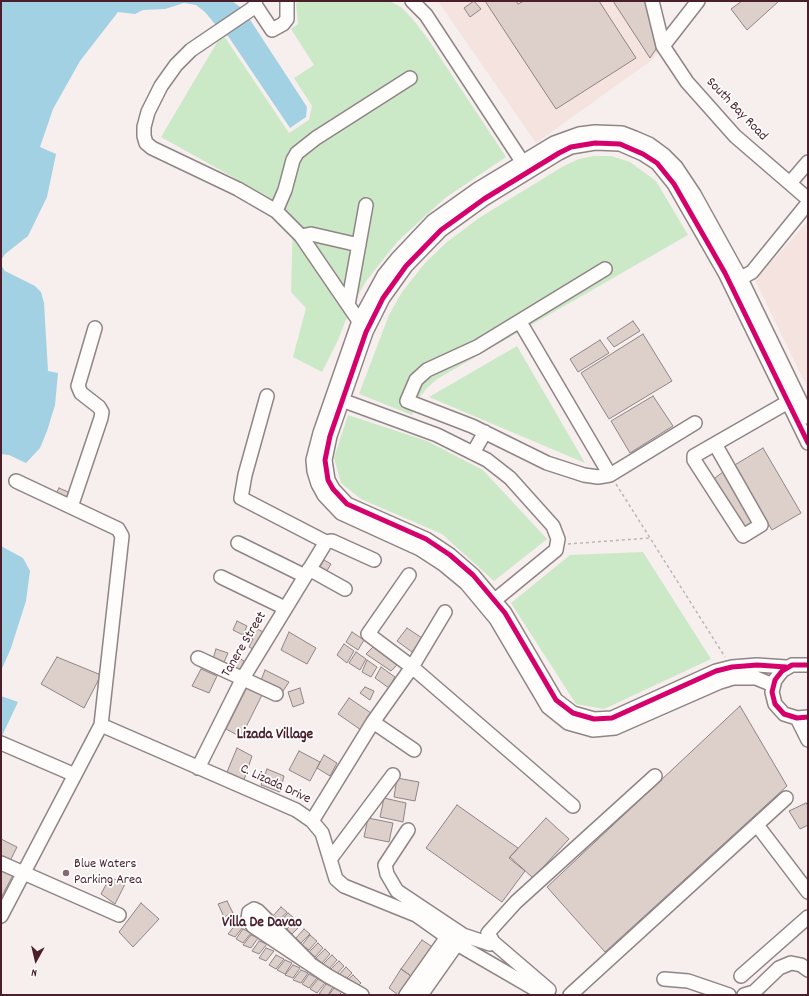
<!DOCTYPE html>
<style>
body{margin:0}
#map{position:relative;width:809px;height:996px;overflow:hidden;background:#f6efee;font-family:Dekko,sans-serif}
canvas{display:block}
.frame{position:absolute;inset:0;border:2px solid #4a1f2b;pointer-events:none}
.north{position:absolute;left:16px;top:940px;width:40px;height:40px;-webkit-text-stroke:3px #fff;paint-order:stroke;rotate:188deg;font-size:11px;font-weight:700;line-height:16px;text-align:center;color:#4a1f2b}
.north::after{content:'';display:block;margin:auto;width:14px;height:18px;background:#4a1f2b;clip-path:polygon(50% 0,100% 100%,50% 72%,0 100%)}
</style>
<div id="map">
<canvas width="809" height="996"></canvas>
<div class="frame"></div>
<div class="north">N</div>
</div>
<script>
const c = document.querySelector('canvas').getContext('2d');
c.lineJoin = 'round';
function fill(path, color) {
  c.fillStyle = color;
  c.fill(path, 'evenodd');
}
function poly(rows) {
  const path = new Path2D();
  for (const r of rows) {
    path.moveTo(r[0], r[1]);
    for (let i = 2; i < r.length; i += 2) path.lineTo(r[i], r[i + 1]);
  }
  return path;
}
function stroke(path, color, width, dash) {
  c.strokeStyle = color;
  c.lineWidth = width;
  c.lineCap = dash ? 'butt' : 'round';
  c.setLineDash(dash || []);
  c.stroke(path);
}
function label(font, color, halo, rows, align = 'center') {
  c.font = font + ' Dekko,sans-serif';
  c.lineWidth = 3.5;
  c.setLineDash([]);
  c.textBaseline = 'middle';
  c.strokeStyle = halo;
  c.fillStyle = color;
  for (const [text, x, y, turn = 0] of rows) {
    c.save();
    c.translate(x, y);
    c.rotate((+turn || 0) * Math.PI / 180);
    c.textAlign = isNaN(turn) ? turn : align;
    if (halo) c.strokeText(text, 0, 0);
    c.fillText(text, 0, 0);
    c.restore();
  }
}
fill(poly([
 [438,1,650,1,660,43,658,53,652,60,536,143],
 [808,221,808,389,755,280]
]), '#f4e3de');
fill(poly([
 [305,1,389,1,401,7,411,17,428,39,506,157,445,198,398,241,366,281,349,312,338,340,322,372,293,357,306,308,291,292,293,219,288,212,267,196,161,137,219,39,224,36,289,133,309,120,312,106,294,78,314,65,291,29,298,24,296,3],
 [594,156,611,156,630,162,656,181,688,235,437,379,427,388,419,398,412,415,359,394,389,315,402,292,425,263,447,242,479,218,562,167,579,159],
 [517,346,585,463,429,397],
 [348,415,427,441,483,470,547,539,494,581,442,534,361,499,341,483,334,458],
 [643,552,711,659,604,709,576,704,511,603,570,555]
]), '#cbe8c7');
fill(poly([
 [1,1,232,1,243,9,307,107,306,117,290,128,228,36,224,35,205,12,196,5,184,3,165,9,143,10,135,14,118,12,80,61,53,109,40,147,56,154,47,197,28,236,5,254,1,260],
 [1,265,5,271,35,286,41,292,44,303,48,371,58,373,55,405,47,431,40,448,26,463,9,455,1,454],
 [1,546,23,558,30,571,26,601,11,648,1,671],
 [1,696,18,702,1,738]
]), '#a1d1e2');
const building = poly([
 [474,1,481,9,470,17,464,8,474,1],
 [485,1,516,1,518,4,524,1,599,1,636,58,556,109,485,1],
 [613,1,647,1,656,40,656,49,650,58,613,1],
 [742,1,779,1,747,30,731,9,742,1],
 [633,321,640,331,614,347,607,338,633,321],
 [643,334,672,381,609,419,581,373,643,334],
 [600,340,609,353,578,372,570,359,600,340],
 [653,396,673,426,630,453,611,421,653,396],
 [763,448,801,513,772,530,733,466,763,448],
 [727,469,759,524,743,533,711,481,727,469],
 [59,488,73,494,69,506,53,499,59,488],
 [324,560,331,564,325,574,318,570,324,560],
 [237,621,247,626,243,635,233,630,237,621],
 [252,626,263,632,255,650,249,647,253,639,248,635,252,626],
 [407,628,422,638,412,652,397,641,407,628],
 [289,632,316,648,307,664,281,650,289,632],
 [352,632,364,640,358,650,346,642,352,632],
 [344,644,354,651,347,663,337,655,344,644],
 [373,647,397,665,391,671,366,654,373,647],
 [216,649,228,653,222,667,212,662,216,649],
 [356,652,366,659,360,670,349,663,356,652],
 [236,656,244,661,238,675,230,671,236,656],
 [57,657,101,675,84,708,41,684,57,657],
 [367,660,377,667,371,677,362,672,367,660],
 [381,667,395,677,389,688,375,678,381,667],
 [201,669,217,676,209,693,192,686,201,669],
 [265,670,289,682,281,694,260,683,265,670],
 [247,687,263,693,241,737,226,729,247,687],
 [365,687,374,691,370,700,360,693,365,687],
 [300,688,304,703,293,707,288,692,300,688],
 [349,698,371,713,361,730,338,714,349,698],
 [740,706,787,786,605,952,547,887,740,706],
 [237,748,252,756,244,780,227,772,237,748],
 [299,751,320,762,310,781,289,770,299,751],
 [324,755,337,763,330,776,317,768,324,755],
 [267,769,284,776,280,792,261,785,267,769],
 [397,778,419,782,415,801,394,797,397,778],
 [384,798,406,803,403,822,380,817,384,798],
 [806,803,808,806,808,825,800,829,789,811,806,803],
 [457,805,518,848,509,858,525,871,502,902,426,848,457,805],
 [368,818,393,823,389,842,364,837,368,818],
 [546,818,569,839,533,878,510,857,546,818],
 [1,839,17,847,10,861,1,857,1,839],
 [1,869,13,875,1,898,1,869],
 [110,877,125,884,115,904,101,894,110,877],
 [227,901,233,913,224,917,218,904,227,901],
 [141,903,159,919,133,947,119,932,141,903],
 [281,907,287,912,279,921,273,916,281,907],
 [288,913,294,918,285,927,280,922,288,913],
 [295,920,301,925,292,934,287,929,295,920],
 [236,924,243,927,235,937,228,934,236,924],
 [243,929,251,933,243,943,236,939,243,929],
 [304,929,310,934,301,943,296,938,304,929],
 [251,935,258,938,251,948,243,945,251,935],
 [310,935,317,941,309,950,302,945,310,935],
 [422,940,434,948,414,978,401,969,422,940],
 [259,941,267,944,259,954,252,951,259,941],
 [318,943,323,948,315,957,309,952,318,943],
 [266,948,274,951,266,961,259,958,266,948],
 [325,949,330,954,322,963,316,958,325,949],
 [276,955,284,959,276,969,269,965,276,955],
 [332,955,337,960,329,969,323,964,332,955],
 [285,960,292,963,285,974,277,970,285,960],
 [339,961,344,966,336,975,330,970,339,961],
 [293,965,300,968,293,978,285,975,293,965],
 [346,967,352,973,345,980,338,976,346,967],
 [401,969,414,978,402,995,398,995,389,988,401,969],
 [301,970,308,973,301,983,293,980,301,970],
 [309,974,317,978,309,988,302,984,309,974],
 [353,975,361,983,358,986,346,981,353,975],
 [318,979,325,983,317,993,310,989,318,979],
 [326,984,333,987,328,995,319,994,326,984],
 [334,988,342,992,339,995,329,995,334,988]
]);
fill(building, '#ddcfca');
stroke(building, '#908486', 1);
const minor = poly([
 [255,1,256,6,272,30,283,24,287,19,287,1],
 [412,1,426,15,527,169],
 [652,1,663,46,687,82,735,136,808,199],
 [256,6,191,50,176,65,161,86,148,112,144,127,144,136,146,143,152,148,238,189,276,211,301,236,359,321],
 [663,46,698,1],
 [790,183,808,162],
 [276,211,285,190,293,160,297,153,316,138,410,78],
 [301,236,311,234,359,245],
 [605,269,477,347,427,370,416,380,407,401,472,426,547,463,584,475,598,477,610,475,695,423],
 [734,282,752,272,808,203],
 [348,305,366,205],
 [520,322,610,475],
 [267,396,245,475,241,498,326,542,332,541,374,560],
 [336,398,437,435,487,460,510,478,553,526,558,539,556,550,490,604],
 [715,444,761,525,743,536,694,460,694,456,795,398],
 [473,453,485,432],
 [71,507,101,418,102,412,99,407,81,393,78,386,95,328],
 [238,543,305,576],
 [309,569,345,589],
 [409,575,368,634,412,667,573,806],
 [221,577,285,608],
 [198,658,276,694],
 [808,665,792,665,782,671,775,680,772,692,775,704,784,714,797,718,808,717],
 [786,667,757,665,732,667,716,671,612,718,594,719,573,713,556,700,505,613,473,575,450,555,426,539,347,504,333,489,328,480,325,460,330,436,366,332,383,298,406,266,441,230,484,199,559,153,571,147,595,143,620,144,643,154,657,163,674,184,725,273,808,443],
 [773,685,756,678,733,678,720,682,615,728,593,730,568,723,548,707,496,619,466,583,443,564,420,549,341,513,324,495,318,484,314,471,313,460,320,433,359,321,384,275,397,259,433,221,478,189,554,143,579,134,595,132,622,133,635,138,649,144,664,155,676,167,694,194,741,279,808,417],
 [797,718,808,740],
 [373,722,414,750],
 [101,725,296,810,312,821,322,833,336,879,344,886,416,915,457,944,545,995],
 [1,743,75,775],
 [198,768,243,678,326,542],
 [312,821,373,722,412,667,445,612],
 [757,825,808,892],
 [408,830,385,865,387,874,397,891,463,935,490,944],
 [331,858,393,775],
 [1,863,119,915],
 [1,916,101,725,122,536,118,529,16,481],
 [309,962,258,911,254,909,249,912,248,919,253,926,328,976,362,995],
 [741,976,808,917],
 [664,979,688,981,729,995],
 [549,990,493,942,488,933,516,902,655,776],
 [406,995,447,937],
 [421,995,457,944],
 [570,995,786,798],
 [744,995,754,992,779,968,791,963,801,965,808,970]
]);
stroke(minor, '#908486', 16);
stroke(poly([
 [616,484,725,657],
 [568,544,650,538]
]), '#bbb5b7', 1.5, [3, 3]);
stroke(minor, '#fefdfc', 13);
stroke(poly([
 [808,665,792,665,782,671,775,680,772,692,775,704,784,714,797,718,808,717],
 [786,667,757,665,732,667,716,671,612,718,594,719,573,713,556,700,505,613,473,575,450,555,426,539,347,504,333,489,328,480,325,460,330,436,366,332,383,298,406,266,441,230,484,199,559,153,571,147,595,143,620,144,643,154,657,163,674,184,725,273,808,443]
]), '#d6006c', 5);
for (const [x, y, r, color] of [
 [66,873,4,"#86686f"]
]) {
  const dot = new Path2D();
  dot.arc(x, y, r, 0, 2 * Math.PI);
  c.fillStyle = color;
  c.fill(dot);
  stroke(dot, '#fff', 1.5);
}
label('14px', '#4a1f2b', '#fff', [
 ["South Bay Road",736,110,46],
 ["Tanere Street",245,645,-59],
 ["C. Lizada Drive",275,785,25]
]);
label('14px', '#4a1f2b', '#fff', [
 ["Blue Waters",74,865],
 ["Parking Area",74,881]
], 'left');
label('bold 15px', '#4a1f2b', '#fff', [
 ["Lizada Village",275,736],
 ["Villa De Davao",262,924]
]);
</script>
